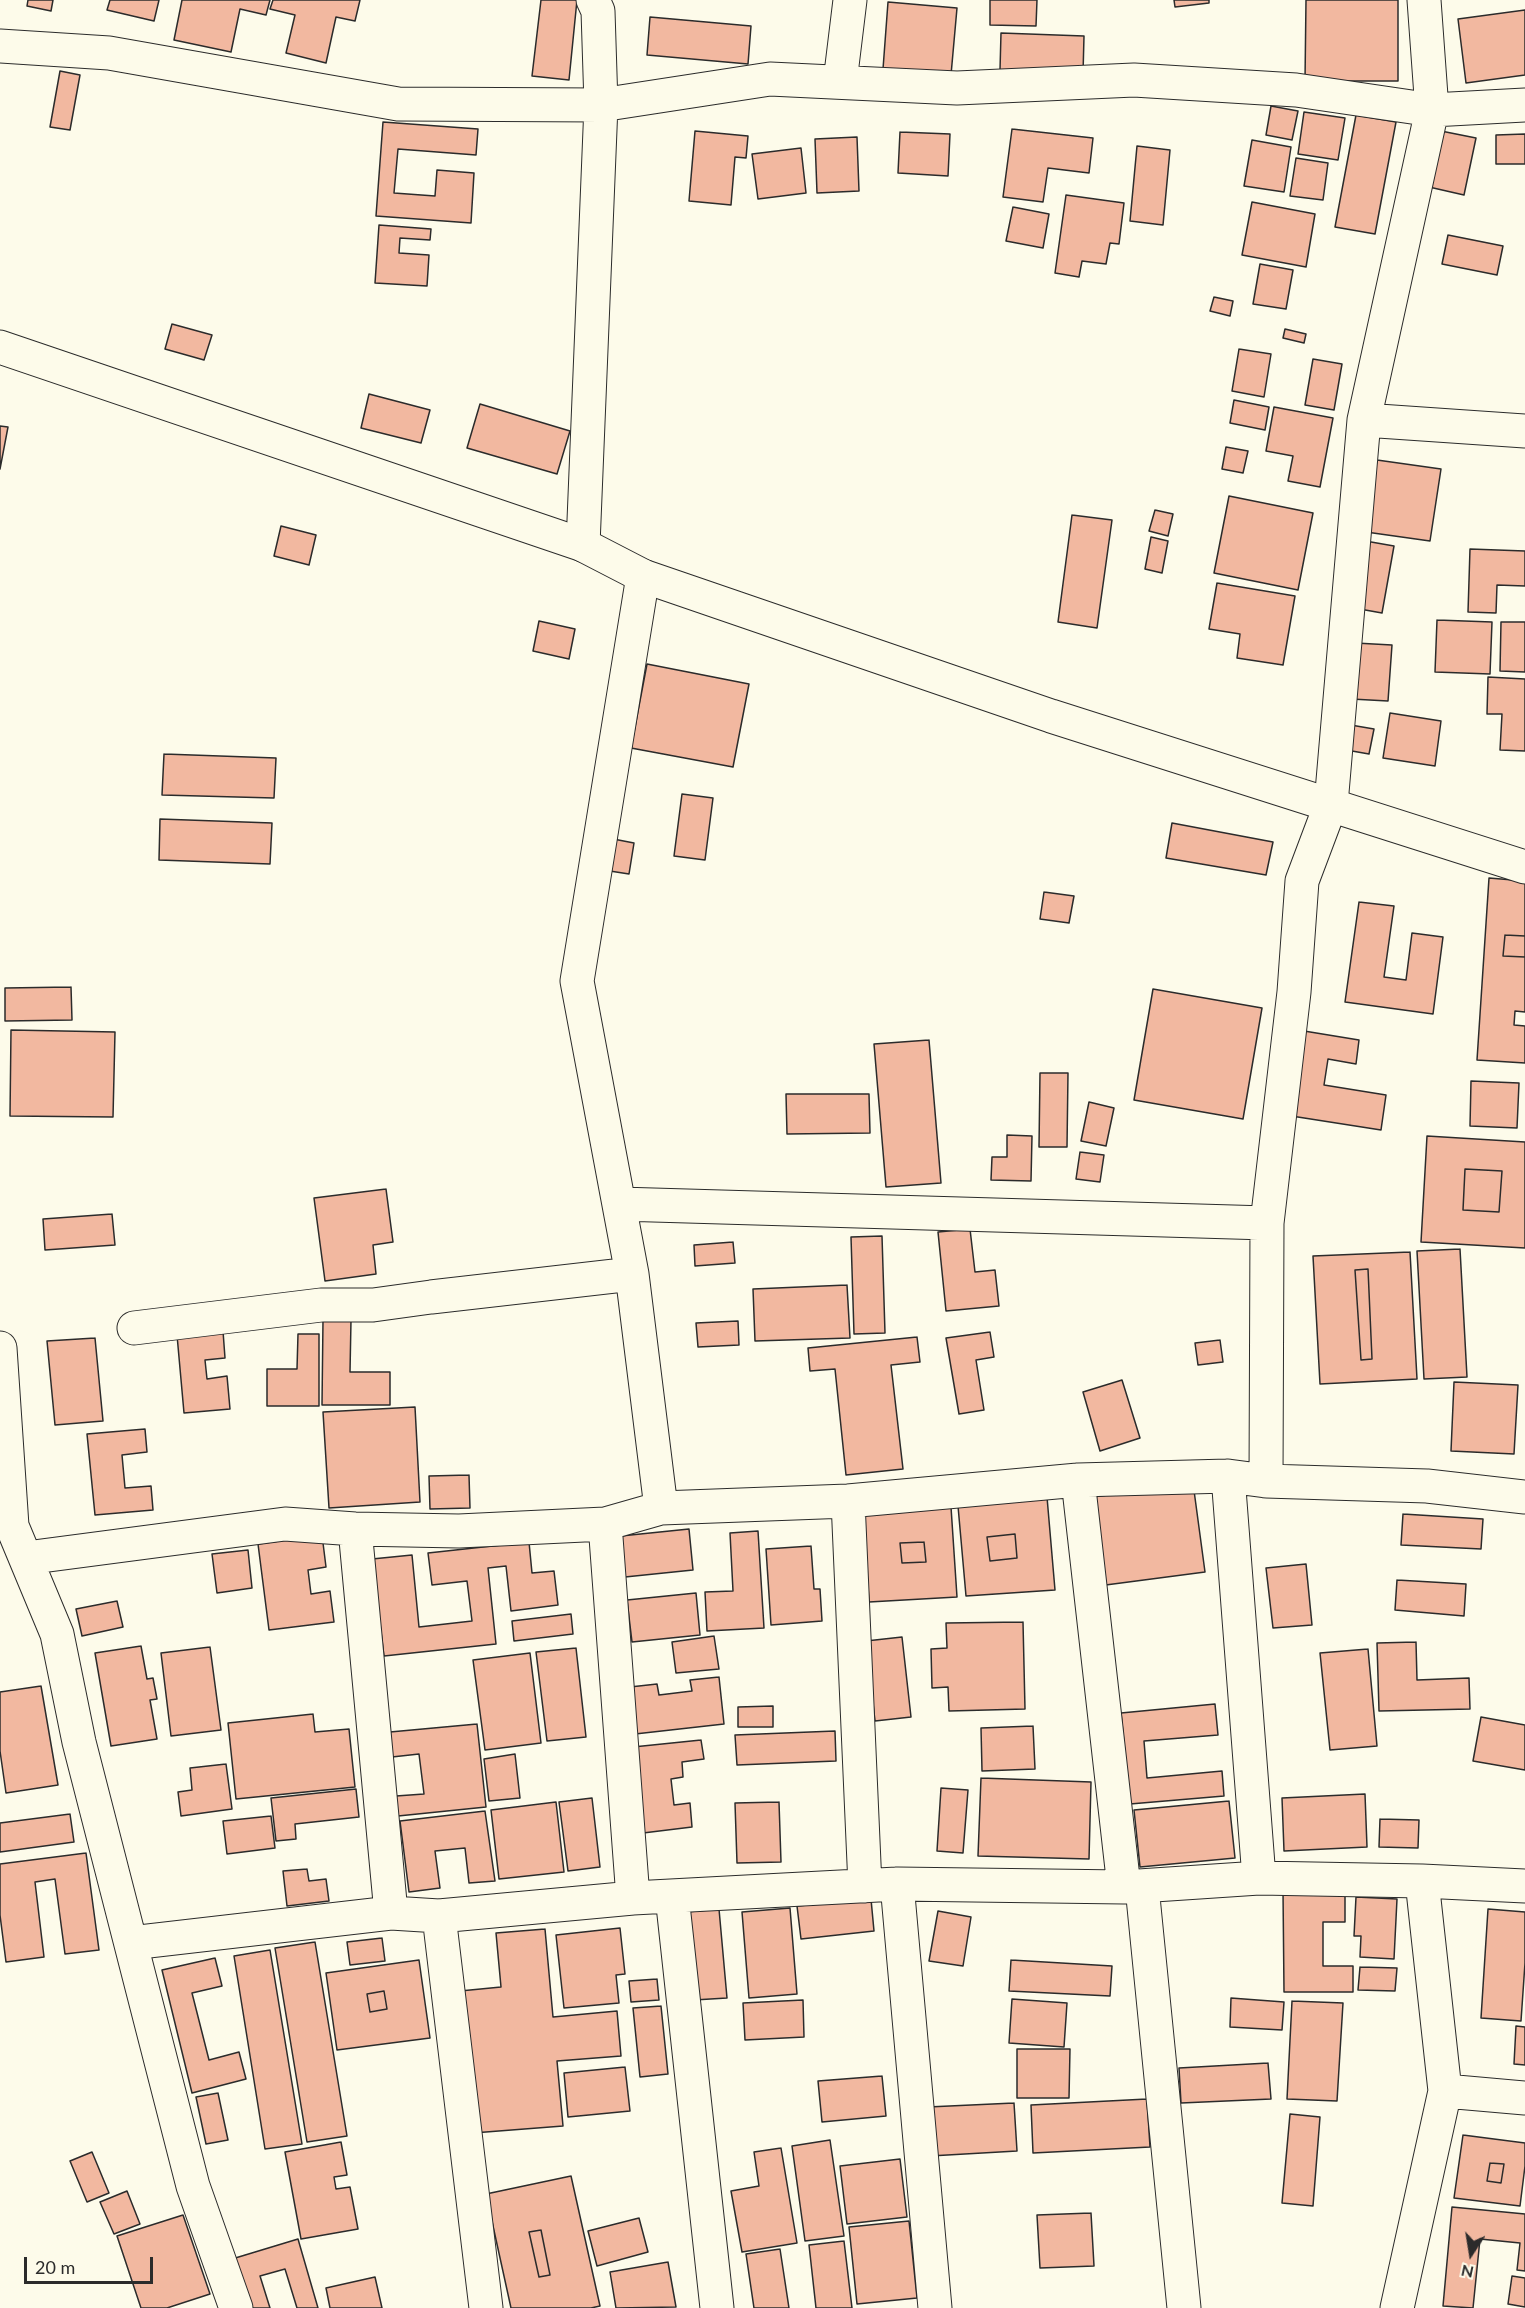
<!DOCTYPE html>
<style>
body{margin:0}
#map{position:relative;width:1525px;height:2308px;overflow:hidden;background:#fdfbea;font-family:Lato,sans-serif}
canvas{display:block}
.north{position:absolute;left:1441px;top:2224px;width:60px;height:60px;-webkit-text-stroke:4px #fdfbea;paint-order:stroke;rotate:192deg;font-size:16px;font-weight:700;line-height:24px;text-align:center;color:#2b2b2b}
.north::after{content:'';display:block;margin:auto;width:21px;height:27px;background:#2b2b2b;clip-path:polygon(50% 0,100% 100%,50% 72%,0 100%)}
.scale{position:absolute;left:24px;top:2257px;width:129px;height:27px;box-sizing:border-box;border:3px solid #2b2b2b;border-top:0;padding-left:8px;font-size:18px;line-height:21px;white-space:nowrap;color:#2b2b2b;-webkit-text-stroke:4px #fdfbea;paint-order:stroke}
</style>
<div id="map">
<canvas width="1525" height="2308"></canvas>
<div class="north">N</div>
<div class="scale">20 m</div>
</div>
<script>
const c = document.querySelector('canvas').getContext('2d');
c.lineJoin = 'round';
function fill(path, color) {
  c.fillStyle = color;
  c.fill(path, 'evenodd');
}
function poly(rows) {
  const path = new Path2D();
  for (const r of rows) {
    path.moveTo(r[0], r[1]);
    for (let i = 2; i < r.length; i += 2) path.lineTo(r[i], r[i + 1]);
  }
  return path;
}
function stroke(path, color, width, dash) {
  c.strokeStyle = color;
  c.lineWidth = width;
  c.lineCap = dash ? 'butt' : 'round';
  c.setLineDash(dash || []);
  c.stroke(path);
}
const building = poly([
 [28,0,53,0,51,11,27,6,28,0],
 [110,0,159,0,154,21,107,10,110,0],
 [182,0,270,0,266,15,240,9,231,52,174,40,182,0],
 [273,0,360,0,355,21,336,17,326,63,286,53,295,15,270,9,273,0],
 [541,0,577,0,569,80,532,76,541,0],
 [990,0,1037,0,1036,26,990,25,990,0],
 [1174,0,1209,0,1209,3,1175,7,1174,0],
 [1306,0,1398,0,1398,81,1305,81,1306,0],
 [888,2,957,8,951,75,883,69,888,2],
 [1525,10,1525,75,1466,83,1458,19,1525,10],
 [650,17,751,26,748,64,647,55,650,17],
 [1001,33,1084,36,1083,74,1000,70,1001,33],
 [60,71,80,75,70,130,50,127,60,71],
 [1271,106,1298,111,1292,140,1266,135,1271,106],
 [1304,112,1345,118,1338,160,1298,154,1304,112],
 [1356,115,1396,122,1375,234,1335,227,1356,115],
 [383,122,478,129,476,155,398,149,394,193,435,196,437,170,474,173,471,223,376,216,383,122],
 [1012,129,1093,138,1089,173,1048,168,1043,202,1003,197,1012,129],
 [695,131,748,136,746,158,735,157,731,205,689,201,695,131],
 [1441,131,1476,138,1464,195,1429,187,1441,131],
 [900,132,950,134,948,176,898,173,900,132],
 [1525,134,1525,164,1496,164,1496,135,1525,134],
 [857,137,859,191,817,193,815,139,857,137],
 [1252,140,1291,147,1284,192,1244,186,1252,140],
 [1137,146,1170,150,1163,225,1130,221,1137,146],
 [801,148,806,193,758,199,752,154,801,148],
 [1296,158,1328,163,1323,200,1290,196,1296,158],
 [1066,195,1124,203,1119,244,1110,243,1106,264,1082,261,1079,277,1055,273,1066,195],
 [1252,202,1315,214,1306,267,1242,255,1252,202],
 [1013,207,1049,214,1043,248,1006,241,1013,207],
 [379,225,431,229,430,240,400,238,399,253,429,255,427,286,375,283,379,225],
 [1448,235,1503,246,1497,275,1442,264,1448,235],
 [1260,264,1293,270,1286,309,1253,304,1260,264],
 [1214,297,1233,301,1230,316,1210,311,1214,297],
 [172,324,212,335,204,360,165,349,172,324],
 [1285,329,1306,334,1304,343,1283,338,1285,329],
 [1239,349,1271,354,1264,397,1232,391,1239,349],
 [1313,359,1342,364,1334,410,1305,405,1313,359],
 [369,394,430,410,421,443,361,428,369,394],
 [1234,400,1269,407,1265,430,1230,423,1234,400],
 [480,404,570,431,557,474,467,448,480,404],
 [1274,407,1333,418,1320,487,1288,481,1293,456,1266,451,1274,407],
 [0,426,8,427,0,469,0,426],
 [1226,447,1248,451,1243,473,1222,469,1226,447],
 [1377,460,1441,469,1430,541,1366,532,1377,460],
 [1229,496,1313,513,1298,590,1214,573,1229,496],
 [1155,510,1173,514,1168,536,1149,531,1155,510],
 [1072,515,1112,520,1097,628,1058,622,1072,515],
 [281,526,316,535,309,565,274,556,281,526],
 [1151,537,1168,541,1162,573,1145,569,1151,537],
 [1354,539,1394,546,1382,613,1343,606,1354,539],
 [1470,549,1525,551,1525,586,1497,585,1496,613,1468,612,1470,549],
 [1217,583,1295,596,1283,665,1237,658,1240,634,1209,629,1217,583],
 [1437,620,1492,622,1490,674,1435,672,1437,620],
 [539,621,575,629,569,659,533,651,539,621],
 [1501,622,1525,622,1525,672,1500,671,1501,622],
 [1337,642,1392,645,1388,701,1333,698,1337,642],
 [647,664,749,684,733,767,631,748,647,664],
 [1488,677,1525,679,1525,751,1500,750,1502,714,1487,714,1488,677],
 [1390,713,1441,721,1435,766,1383,758,1390,713],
 [1339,723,1374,729,1369,754,1335,748,1339,723],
 [164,754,276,758,274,798,162,795,164,754],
 [682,794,713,798,705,860,674,856,682,794],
 [160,819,272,823,270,864,159,860,160,819],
 [1172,823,1273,842,1266,875,1166,858,1172,823],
 [603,837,634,843,629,874,597,869,603,837],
 [1489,878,1525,881,1525,936,1505,935,1503,956,1525,957,1525,1012,1515,1011,1514,1025,1525,1026,1525,1063,1477,1060,1489,878],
 [1044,892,1074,896,1069,923,1040,919,1044,892],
 [1359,902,1394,906,1384,977,1406,980,1412,933,1443,937,1433,1014,1345,1002,1359,902],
 [1505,935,1525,936,1525,957,1503,956,1505,935],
 [71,987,72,1020,5,1021,5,988,71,987],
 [1153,989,1262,1008,1243,1119,1134,1100,1153,989],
 [11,1030,115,1032,113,1117,10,1116,11,1030],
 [1298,1030,1359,1040,1356,1064,1328,1059,1324,1085,1386,1095,1381,1130,1285,1115,1298,1030],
 [929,1040,941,1183,886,1187,874,1044,929,1040],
 [1040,1073,1068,1073,1067,1147,1039,1147,1040,1073],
 [1471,1081,1519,1083,1517,1128,1470,1126,1471,1081],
 [786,1094,869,1094,870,1133,787,1134,786,1094],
 [1089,1102,1114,1108,1106,1146,1081,1141,1089,1102],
 [1007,1135,1032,1136,1031,1181,991,1180,992,1157,1007,1157,1007,1135],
 [1427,1136,1525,1142,1525,1248,1421,1242,1427,1136],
 [1465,1169,1502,1171,1499,1212,1463,1210,1465,1169],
 [1080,1152,1104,1155,1100,1182,1076,1179,1080,1152],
 [1465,1169,1502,1171,1499,1212,1463,1210,1465,1169],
 [386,1189,393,1242,373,1245,376,1274,325,1281,314,1198,386,1189],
 [112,1214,115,1245,45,1250,43,1219,112,1214],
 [970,1229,975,1272,995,1270,999,1306,946,1311,938,1232,970,1229],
 [882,1236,885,1333,854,1334,851,1237,882,1236],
 [733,1242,735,1263,695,1266,694,1245,733,1242],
 [1460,1249,1467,1377,1424,1379,1417,1251,1460,1249],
 [1410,1252,1417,1379,1320,1384,1313,1256,1410,1252],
 [1368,1269,1372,1359,1361,1360,1355,1270,1368,1269],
 [1368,1269,1372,1359,1361,1360,1355,1270,1368,1269],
 [847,1285,850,1338,755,1341,753,1289,847,1285],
 [323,1320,351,1320,350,1372,390,1372,390,1405,322,1405,323,1320],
 [738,1321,739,1345,698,1347,696,1323,738,1321],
 [223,1331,225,1358,205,1360,207,1379,227,1376,230,1409,184,1413,177,1335,223,1331],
 [990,1332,994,1357,976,1360,984,1410,959,1414,946,1338,990,1332],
 [298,1334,319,1334,319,1406,267,1406,267,1369,297,1369,298,1334],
 [917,1337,920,1362,891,1365,903,1469,846,1475,835,1369,810,1371,808,1348,917,1337],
 [95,1338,103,1421,55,1425,47,1341,95,1338],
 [1220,1340,1223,1362,1198,1365,1195,1343,1220,1340],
 [1122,1380,1140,1438,1100,1451,1083,1392,1122,1380],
 [1454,1382,1518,1385,1514,1454,1451,1451,1454,1382],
 [415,1407,420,1502,329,1508,323,1412,415,1407],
 [145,1429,147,1452,122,1455,125,1488,151,1486,153,1510,95,1515,87,1434,145,1429],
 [469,1475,470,1508,430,1509,429,1476,469,1475],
 [1193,1483,1205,1572,1098,1586,1086,1498,1193,1483],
 [1047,1497,1055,1590,966,1596,958,1506,1047,1497],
 [1015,1534,1017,1558,990,1561,987,1537,1015,1534],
 [951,1507,957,1597,869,1602,863,1512,951,1507],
 [924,1542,926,1562,902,1563,900,1543,924,1542],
 [1403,1514,1483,1519,1481,1549,1401,1545,1403,1514],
 [689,1529,693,1570,625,1577,621,1536,689,1529],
 [758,1531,764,1628,707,1631,705,1592,733,1591,730,1533,758,1531],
 [1015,1534,1017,1558,990,1561,987,1537,1015,1534],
 [322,1535,326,1567,308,1570,311,1594,330,1591,334,1622,269,1630,258,1544,322,1535],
 [529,1542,532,1573,554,1571,558,1605,511,1611,506,1566,488,1568,496,1644,384,1656,372,1559,412,1555,419,1627,472,1621,467,1581,432,1585,428,1553,529,1542],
 [924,1542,926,1562,902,1563,900,1543,924,1542],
 [811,1546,814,1589,820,1589,822,1621,771,1625,766,1549,811,1546],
 [248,1550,252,1588,217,1593,212,1554,248,1550],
 [1306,1564,1312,1625,1273,1628,1266,1568,1306,1564],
 [1397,1580,1466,1584,1464,1616,1395,1610,1397,1580],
 [696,1593,700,1635,632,1642,627,1600,696,1593],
 [117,1601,123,1627,82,1636,76,1609,117,1601],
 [571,1614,573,1634,514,1641,512,1621,571,1614],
 [1023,1622,1025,1709,949,1711,948,1687,932,1688,931,1649,947,1648,946,1623,1023,1622],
 [714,1636,719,1669,676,1673,672,1642,714,1636],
 [902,1637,911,1717,875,1721,866,1641,902,1637],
 [1416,1642,1417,1680,1469,1678,1470,1709,1379,1711,1377,1643,1416,1642],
 [141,1646,147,1679,153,1678,157,1699,150,1700,157,1739,111,1746,95,1653,141,1646],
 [210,1647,221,1730,171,1736,161,1653,210,1647],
 [576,1648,586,1737,547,1741,536,1652,576,1648],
 [1368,1649,1377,1746,1330,1750,1320,1653,1368,1649],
 [530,1653,541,1743,485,1750,473,1660,530,1653],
 [719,1677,724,1724,635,1734,630,1687,657,1684,659,1695,692,1691,690,1680,719,1677],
 [41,1686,58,1785,6,1793,0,1751,0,1692,41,1686],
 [1215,1704,1218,1735,1144,1741,1147,1778,1222,1771,1224,1796,1130,1804,1121,1713,1215,1704],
 [773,1706,773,1727,738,1727,738,1707,773,1706],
 [313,1714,315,1732,349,1729,355,1787,236,1799,228,1723,313,1714],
 [1481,1717,1525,1725,1525,1770,1473,1761,1481,1717],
 [477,1724,486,1807,398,1816,396,1796,424,1794,419,1754,392,1757,390,1732,477,1724],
 [1033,1726,1035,1769,982,1771,981,1728,1033,1726],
 [835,1731,836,1761,737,1765,735,1735,835,1731],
 [701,1740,704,1759,682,1762,683,1777,671,1779,674,1805,690,1803,692,1827,643,1833,633,1747,701,1740],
 [515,1754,520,1798,489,1801,484,1759,515,1754],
 [226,1764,232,1809,181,1816,178,1792,192,1790,190,1768,226,1764],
 [981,1778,1091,1782,1089,1859,978,1856,981,1778],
 [941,1788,968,1790,963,1853,937,1851,941,1788],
 [356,1789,359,1817,295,1824,296,1839,276,1841,271,1798,356,1789],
 [1365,1794,1367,1847,1284,1851,1282,1798,1365,1794],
 [592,1798,600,1867,568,1871,559,1802,592,1798],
 [1229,1801,1235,1858,1140,1867,1134,1810,1229,1801],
 [556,1802,564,1872,499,1879,491,1810,556,1802],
 [779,1802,781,1862,737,1863,735,1803,779,1802],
 [485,1811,495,1881,469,1883,465,1848,435,1851,440,1888,409,1892,400,1821,485,1811],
 [70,1814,74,1842,0,1852,0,1823,70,1814],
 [271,1816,275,1848,227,1854,223,1821,271,1816],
 [1380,1819,1419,1820,1418,1848,1379,1847,1380,1819],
 [86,1853,99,1950,65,1954,55,1879,35,1882,44,1957,6,1962,0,1915,0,1864,86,1853],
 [307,1869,309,1881,326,1879,329,1901,287,1906,283,1871,307,1869],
 [1345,1890,1345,1922,1323,1922,1323,1966,1353,1966,1353,1992,1284,1992,1283,1891,1345,1890],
 [1356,1897,1397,1899,1394,1959,1360,1957,1361,1936,1354,1936,1356,1897],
 [871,1899,874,1931,801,1939,797,1906,871,1899],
 [790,1908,797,1994,749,1998,742,1912,790,1908],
 [719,1909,727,1998,694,2000,686,1912,719,1909],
 [1488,1909,1525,1912,1525,1963,1521,2021,1481,2018,1488,1909],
 [938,1911,971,1917,963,1966,929,1961,938,1911],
 [620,1928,625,1974,616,1975,619,2003,564,2008,556,1935,620,1928],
 [545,1929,553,2017,617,2011,621,2056,557,2061,563,2126,473,2133,460,1991,501,1987,496,1933,545,1929],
 [382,1938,385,1961,350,1965,347,1942,382,1938],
 [315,1942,347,2136,307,2142,275,1948,315,1942],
 [270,1950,302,2144,265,2149,234,1956,270,1950],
 [215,1958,222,1986,192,1993,209,2060,239,2052,246,2079,192,2093,162,1970,215,1958],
 [419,1960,430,2038,337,2050,326,1973,419,1960],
 [384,1991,387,2009,370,2012,367,1994,384,1991],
 [1011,1960,1112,1966,1110,1996,1009,1991,1011,1960],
 [1360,1967,1397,1968,1395,1991,1358,1990,1360,1967],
 [657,1979,659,2000,631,2002,629,1981,657,1979],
 [384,1991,387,2009,370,2012,367,1994,384,1991],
 [1231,1998,1284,2002,1282,2030,1230,2027,1231,1998],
 [1012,1999,1067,2003,1064,2047,1009,2043,1012,1999],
 [803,2000,804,2037,745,2040,743,2003,803,2000],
 [1292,2001,1343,2003,1337,2101,1287,2099,1292,2001],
 [661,2006,668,2074,640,2077,633,2008,661,2006],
 [1516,2026,1525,2027,1525,2065,1514,2064,1516,2026],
 [1017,2049,1070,2049,1069,2098,1017,2098,1017,2049],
 [1268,2063,1271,2099,1181,2103,1179,2068,1268,2063],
 [625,2067,630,2111,568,2117,564,2073,625,2067],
 [882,2076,886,2116,822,2122,818,2081,882,2076],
 [218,2093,228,2140,206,2144,196,2097,218,2093],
 [1147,2099,1150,2147,1033,2153,1031,2105,1147,2099],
 [1014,2103,1017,2151,930,2156,928,2107,1014,2103],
 [1290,2114,1320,2117,1313,2206,1282,2203,1290,2114],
 [1463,2135,1525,2143,1525,2166,1520,2206,1454,2198,1463,2135],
 [1490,2163,1504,2164,1501,2183,1487,2181,1490,2163],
 [830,2140,844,2236,805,2241,792,2146,830,2140],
 [341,2142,347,2175,334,2177,336,2189,350,2187,358,2229,301,2239,285,2152,341,2142],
 [781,2148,797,2243,742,2252,731,2191,759,2186,754,2152,781,2148],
 [92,2152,109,2193,87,2202,70,2161,92,2152],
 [900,2159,907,2217,847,2224,840,2166,900,2159],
 [1490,2163,1504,2164,1501,2183,1487,2181,1490,2163],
 [571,2176,600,2306,591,2308,511,2308,486,2194,571,2176],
 [541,2230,550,2275,539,2277,529,2232,541,2230],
 [127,2191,140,2224,114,2234,100,2202,127,2191],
 [1452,2207,1525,2214,1525,2271,1517,2270,1520,2243,1480,2239,1473,2308,1443,2306,1452,2207],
 [1091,2213,1094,2266,1040,2268,1037,2215,1091,2213],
 [183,2215,210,2294,167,2308,141,2308,117,2236,183,2215],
 [639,2218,648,2252,597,2266,588,2231,639,2218],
 [909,2221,917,2298,857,2304,849,2227,909,2221],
 [541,2230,550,2275,539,2277,529,2232,541,2230],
 [298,2239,318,2308,297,2308,285,2269,260,2276,270,2308,247,2308,232,2259,298,2239],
 [844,2241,852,2308,816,2308,809,2245,844,2241],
 [780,2249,789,2308,754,2308,746,2254,780,2249],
 [668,2262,676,2307,616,2308,610,2272,668,2262],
 [1512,2276,1525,2278,1525,2307,1508,2304,1512,2276],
 [375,2277,382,2308,330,2308,326,2288,375,2277]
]);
fill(building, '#f2b8a0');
stroke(building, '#2b2b2b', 1.5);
const street = poly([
 [0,46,109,53,398,104,601,105,770,79,957,88,1134,80,1296,90,1432,110,1525,105],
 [840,82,850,0],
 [1364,420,1525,431],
 [583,545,601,105,598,11,593,0],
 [643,576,577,981,632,1274,661,1508],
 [619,1204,1267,1223],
 [134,1328,321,1305,373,1305,431,1297,632,1274],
 [0,1348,12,1526,57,1634,79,1742,193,2186,236,2308],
 [1228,1476,1259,1878],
 [1078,1480,1124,1887],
 [1266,1481,1267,1223,1294,992,1302,881,1331,804,1364,420,1432,110,1424,0],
 [848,1501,865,1886],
 [605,1524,633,1898],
 [355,1529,391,1913],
 [26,1558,285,1524,355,1529,459,1531,605,1524,661,1508,848,1501,1078,1480,1228,1476,1266,1481,1427,1486,1525,1497],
 [897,1884,935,2308],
 [1142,1887,1184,2308],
 [672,1896,717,2308],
 [439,1916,486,2308],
 [131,1943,391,1913,439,1916,633,1898,897,1884,1124,1887,1259,1878,1422,1881,1525,1886],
 [1445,2091,1525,2098],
 [1397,2308,1445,2091,1422,1881]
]);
const secondary = poly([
 [0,347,583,545,643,576,1051,716,1525,867]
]);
stroke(street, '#2b2b2b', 35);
stroke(secondary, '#2b2b2b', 35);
stroke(street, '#fdfbea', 33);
stroke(secondary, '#fdfbea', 33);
</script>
